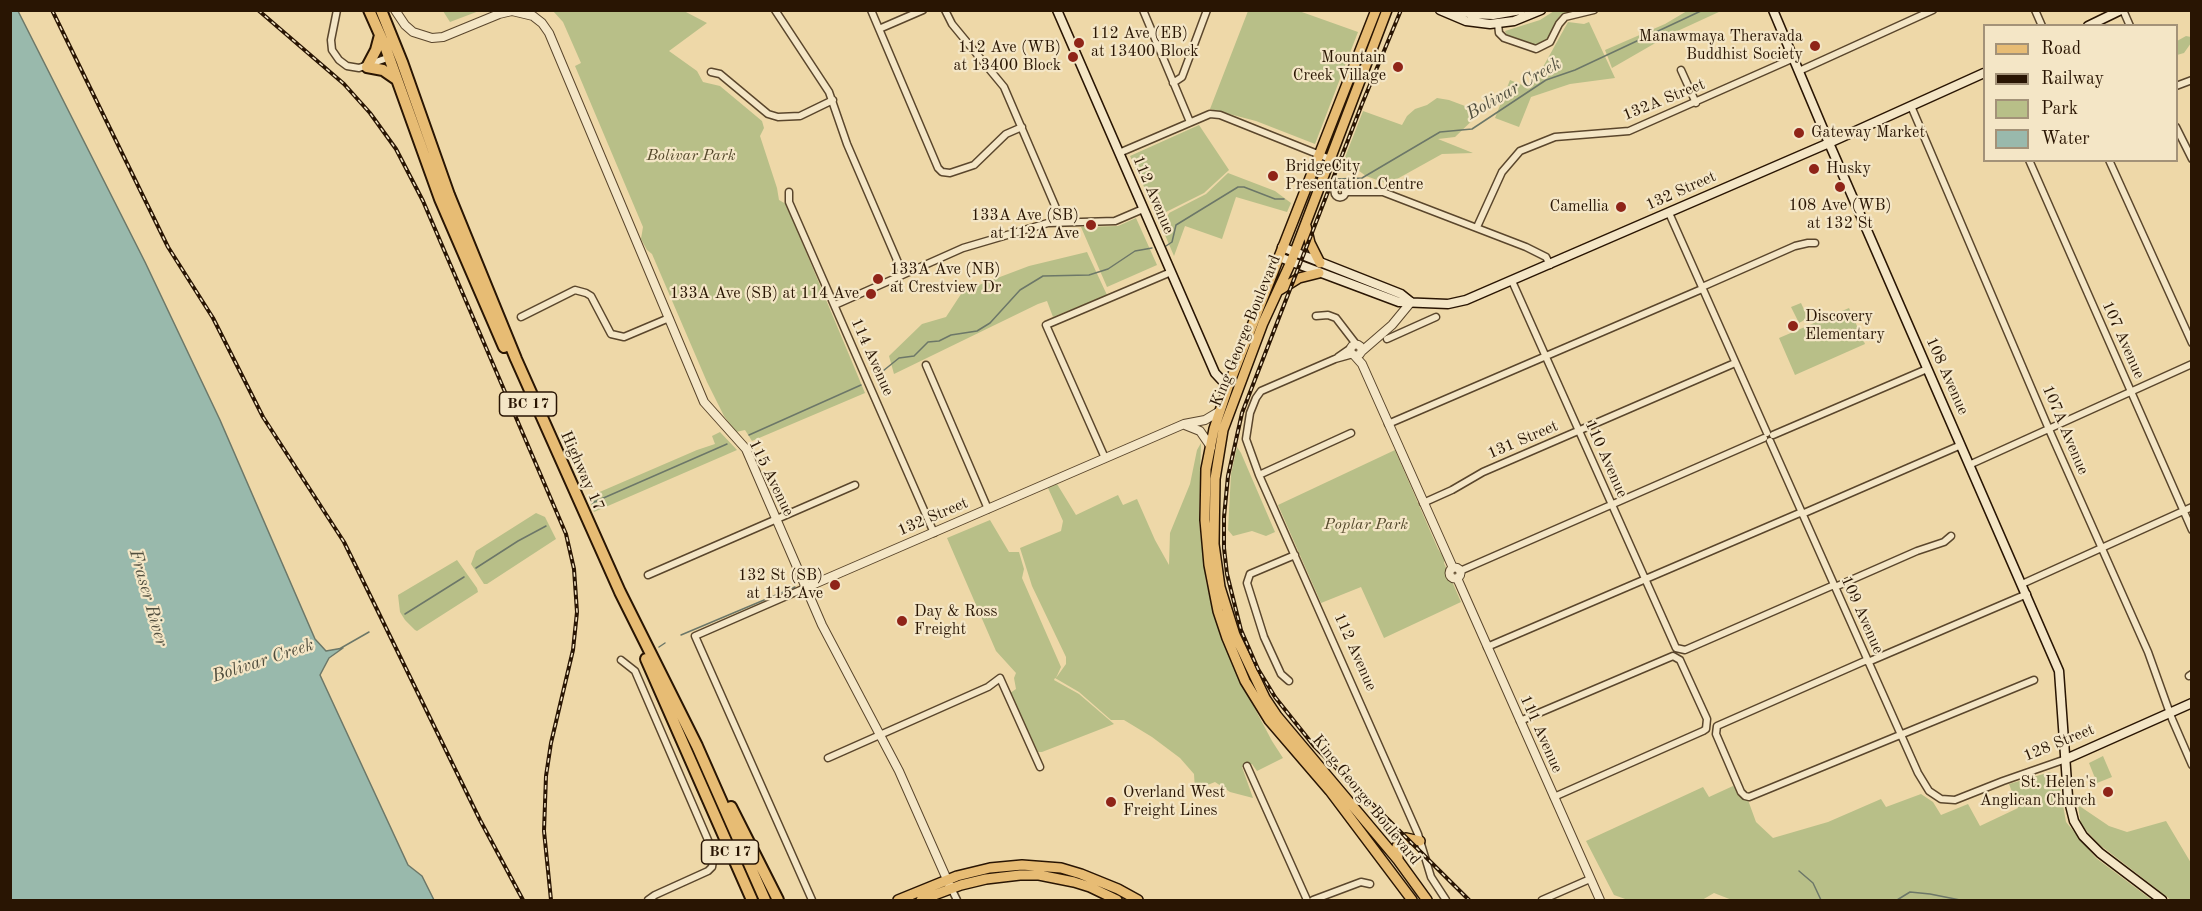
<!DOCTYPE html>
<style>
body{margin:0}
#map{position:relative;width:2202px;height:911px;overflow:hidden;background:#eed8a8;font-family:"Old Standard TT",serif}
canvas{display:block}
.frame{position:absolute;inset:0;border:12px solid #291503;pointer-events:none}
.legend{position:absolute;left:1983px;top:24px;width:195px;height:138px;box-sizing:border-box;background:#f4e6c6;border:2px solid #a39278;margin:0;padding:8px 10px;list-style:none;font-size:18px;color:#291503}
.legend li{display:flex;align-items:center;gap:12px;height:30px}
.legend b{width:30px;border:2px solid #a39278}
</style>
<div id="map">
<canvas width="2202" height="911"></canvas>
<div class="frame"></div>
<ul class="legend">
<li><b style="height:8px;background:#e7bc74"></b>Road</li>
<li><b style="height:8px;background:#291503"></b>Railway</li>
<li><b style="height:16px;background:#b8bf88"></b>Park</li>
<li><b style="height:16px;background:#99b9ac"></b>Water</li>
</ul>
</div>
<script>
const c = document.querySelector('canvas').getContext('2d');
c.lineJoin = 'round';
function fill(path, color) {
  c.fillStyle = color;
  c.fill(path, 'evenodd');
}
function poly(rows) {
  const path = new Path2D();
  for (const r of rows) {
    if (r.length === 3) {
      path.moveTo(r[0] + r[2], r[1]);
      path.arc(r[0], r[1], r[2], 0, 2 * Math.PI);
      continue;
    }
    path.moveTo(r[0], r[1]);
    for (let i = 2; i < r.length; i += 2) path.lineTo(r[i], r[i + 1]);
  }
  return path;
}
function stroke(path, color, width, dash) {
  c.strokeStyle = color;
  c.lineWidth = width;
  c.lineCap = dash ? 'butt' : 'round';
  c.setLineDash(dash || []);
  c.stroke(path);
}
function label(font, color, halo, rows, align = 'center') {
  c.font = font + ' "Old Standard TT",serif';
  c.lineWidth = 4.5;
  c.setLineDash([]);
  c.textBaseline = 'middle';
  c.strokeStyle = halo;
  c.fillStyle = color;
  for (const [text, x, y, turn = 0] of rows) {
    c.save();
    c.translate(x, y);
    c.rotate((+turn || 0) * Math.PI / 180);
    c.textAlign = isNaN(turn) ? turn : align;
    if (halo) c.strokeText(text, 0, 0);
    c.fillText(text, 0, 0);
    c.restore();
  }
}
fill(poly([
 [443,11,479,11,450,22],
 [553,11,684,11,707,23,669,51,697,71,703,82,720,86,762,121,764,128,760,136,777,188,779,200,786,204,865,393,752,441,745,430,736,432,724,416,707,382,652,254,647,250,641,239,643,227,575,66,581,63,563,22],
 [1248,11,1299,11,1358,32,1315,144,1256,121,1210,109],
 [1554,11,1587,11,1561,14,1545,43,1535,46,1507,36,1505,31,1540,20],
 [1687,11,1721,11,1671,34,1612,68,1605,50,1665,24],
 [1568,22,1584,24,1589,22,1615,78,1570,84,1531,97,1519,127,1495,118,1510,80,1527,87,1533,85],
 [2186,36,2191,37,2191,43,2184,53,2177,55,2177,41],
 [1437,98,1449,100,1481,112,1455,137,1438,139,1473,153,1442,154,1388,184,1366,176,1344,160,1363,111,1402,125,1407,116,1415,109,1427,105],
 [1199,125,1229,170,1204,193,1166,212,1161,224,1130,156],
 [1228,173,1275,191,1291,203,1287,212,1236,197,1222,239,1185,226,1174,256,1162,228,1169,213,1206,194],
 [1136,218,1157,265,1107,287,1081,227,1118,226],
 [1087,252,1107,295,1053,317,1047,301,1038,304,894,374,889,356,922,324,946,317,963,291,1029,266],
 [1801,303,1808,318,1799,323,1791,307],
 [1849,308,1865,344,1795,375,1779,338],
 [720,432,737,450,594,512,588,497,697,450,715,444,712,436],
 [1201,443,1199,522,1206,582,1217,623,1234,669,1272,741,1283,758,1257,771,1252,764,1242,767,1253,798,1230,792,1215,782,1195,790,1194,774,1180,758,1152,737,1124,720,1111,720,1079,692,1055,678,1054,680,1079,694,1114,724,1042,752,1038,752,1010,693,1016,689,1014,678,1016,673,996,651,947,538,990,520,1009,552,1019,552,1024,569,1022,578,1061,667,1056,678,1066,664,1066,657,1032,586,1020,548,1061,531,1063,521,1048,488,1057,484,1076,515,1118,495,1123,505,1137,499,1155,540,1169,565,1170,533,1190,484,1197,450],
 [1237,447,1241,453,1275,532,1266,536,1252,531,1233,536,1228,530,1231,474],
 [1395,450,1438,549,1445,559,1444,563,1461,602,1384,638,1361,587,1321,603,1278,505],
 [536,513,545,517,556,539,487,584,484,584,471,564,476,551],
 [457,560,477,588,478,592,417,631,415,630,405,620,400,612,398,595],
 [2103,756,2112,777,2097,783,2089,763],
 [2050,772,2059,782,2066,822,2096,858,2152,900,1780,900,1776,899,1732,900,1714,893,1702,900,1628,900,1614,895,1586,841,1703,787,1709,797,1733,786,1748,800,1756,822,1773,838,1828,822,1881,799,1886,807,1921,794,1933,802,1941,815,1968,804,1980,826,2018,808,2009,784],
 [2078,805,2109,826,2127,832,2166,821,2191,863,2191,900,2171,900,2100,845,2081,825]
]), '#b8bf88');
const water = poly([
 [10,11,18,11,145,262,220,420,315,639,326,651,343,648,329,658,320,675,408,865,422,876,434,900,11,900,10,11]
]);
fill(water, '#99b9ac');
stroke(water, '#6c7768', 1.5);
stroke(poly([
 [1337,179,1362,178,1440,132,1472,129,1546,80,1575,70,1703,10],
 [1166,246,1172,242,1176,225,1238,187,1244,187,1275,199,1284,199],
 [878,375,899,358,914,356,928,342,939,341,951,335,977,331,990,323,1020,290,1043,276,1089,275,1108,269,1135,251,1152,248],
 [749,435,861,385],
 [592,503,727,444],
 [476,568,518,541,546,526],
 [405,614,464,577],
 [681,635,795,587],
 [659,647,665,643],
 [341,648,369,632],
 [1799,871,1813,883,1821,900],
 [1897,900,1910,892,1930,894,1960,900]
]), '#6c7768', 1.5);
const minor = poly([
 [337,10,331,40,332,50,339,60,347,66,359,68,390,57],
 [775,10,829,92,847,144,903,274],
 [871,10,938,168,942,172,950,173,974,165,1006,134,1022,127],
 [945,10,952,24,1004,87,1062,222],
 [1143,10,1190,122],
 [2035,10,2042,26],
 [2123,10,2130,26],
 [1498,24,1499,33,1504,38,1536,49,1550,42,1559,24,1565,17,1594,10],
 [879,29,923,10],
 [1681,70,1696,103],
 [1799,71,1933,10],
 [711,72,720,74,768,114,778,117,800,116,833,100],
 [1173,83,1182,77,1207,10],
 [2176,86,2192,80],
 [1911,106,2051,434,2148,652,2172,719,2192,765],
 [2176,127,2192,159],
 [1119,153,1210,114,1220,115,1330,159],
 [2029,160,2192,530],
 [2109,160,2192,343],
 [1340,192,5.5],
 [789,192,789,202,934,533],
 [1345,192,1383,192,1526,247,1546,257,1550,265],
 [1669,213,1767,433],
 [1477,227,1502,172,1520,151,1555,137,1629,131,1794,58],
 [1512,281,1676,648,1685,650,1834,585],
 [1702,287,1795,246,1808,243,1815,243],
 [835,305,963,248,1048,223,1115,221,1143,209],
 [1316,316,1328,315,1336,318,1356,344],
 [521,317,575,290,586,293,591,296,611,334,624,337,669,318],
 [1387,339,1436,317],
 [1353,354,1335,359,1261,391,1256,398,1250,413,1246,439,1259,475,1418,834,1431,877,1446,900],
 [1338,357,1351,348],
 [926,365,988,509],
 [1388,424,1702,289],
 [1773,435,1927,369],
 [1770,441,1918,773,1929,791,1941,799,1955,800,2003,781,2066,759],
 [1105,458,1046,325,1171,272],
 [1969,465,2192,364],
 [1259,475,1351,433],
 [1423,503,1452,490,1483,472,1735,363],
 [1802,514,1961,445],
 [1460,571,1764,438],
 [648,575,855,485],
 [2022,584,2192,507],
 [1835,587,1917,551,1944,542,1951,536],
 [805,588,695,636,812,900],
 [1487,647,1802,512],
 [621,660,635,671,714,854,712,867,708,871,655,895,648,900],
 [1867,660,1717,726,1716,734,1741,792,1745,796,1749,797,2034,680],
 [1868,662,2027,594],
 [2189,676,2192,674],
 [1289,681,1281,674,1264,637,1247,583,1250,574,1295,555],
 [1520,721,1673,656,1680,660,1707,719,1706,729,1703,731,1554,797],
 [828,758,988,687,1000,678,1040,767],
 [1247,766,1307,900],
 [951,888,957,900],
 [1313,900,1361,882,1370,884],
 [1542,900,1590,879]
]);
const tertiary = poly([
 [395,10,405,25,413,32,432,38,443,37,499,14,512,11,533,16,542,23,549,33,704,402,746,449,822,625,899,771,949,884],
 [1356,350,5.5],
 [1362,351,1392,325,1411,302],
 [1354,355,1362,364,1453,568],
 [1185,425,1200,431,1211,447],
 [1455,573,5.5],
 [1457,578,1600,900],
 [805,588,1184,424,1205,420,1220,411]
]);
const secondary = poly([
 [1057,10,1215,373,1228,387],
 [1440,10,1466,21,1490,24,1514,21,1541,10],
 [1459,10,1471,14,1493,15,1521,10],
 [1773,10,1829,143,2059,671,2068,797,2074,821,2083,836,2100,853,2162,900],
 [2088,26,2121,10],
 [1282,247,1401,294,1411,302],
 [1279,257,1399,302,1448,304,1466,300,1829,143,1984,73],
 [2066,759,2192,703]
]);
const primary = poly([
 [1376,10,1228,387,1214,429,1206,469,1205,520,1209,565,1218,611,1227,638,1245,681,1269,720,1330,791,1412,900],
 [1387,10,1291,262,1263,323,1223,430,1215,479,1214,544,1220,587,1235,635,1265,698,1277,716,1398,860,1427,900],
 [1306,226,1310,243,1320,263],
 [1278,291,1299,278,1319,273],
 [1398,858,1397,846,1406,838,1420,841],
 [898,900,957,876,990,868,1022,865,1061,868,1081,874,1118,889,1138,900],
 [921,900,961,885,986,879,1020,875,1039,875,1074,882,1090,887,1117,900]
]);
const trunk = poly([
 [369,10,385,46,440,199,504,347],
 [381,10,402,62,449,195,516,359,620,592,697,746,765,900],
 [380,35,376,50,367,67,383,70,396,79],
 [646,659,752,900],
 [731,807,778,900]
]);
stroke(minor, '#5a462c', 9);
stroke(tertiary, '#5a462c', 10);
stroke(secondary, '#291503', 11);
stroke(primary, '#291503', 12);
stroke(trunk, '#291503', 14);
stroke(minor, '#f4e6c6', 6);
stroke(tertiary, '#f4e6c6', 8);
stroke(secondary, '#f4e6c6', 8);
stroke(primary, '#e7bc74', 9);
stroke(trunk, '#e7bc74', 10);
const rail = poly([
 [52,10,168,247,213,318,263,417,344,542,480,820,523,900],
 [258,10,344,84,370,113,396,149,423,201,566,534,574,569,577,612,573,650,551,743,546,776,544,831,551,900],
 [1401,10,1362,104,1242,413,1228,476,1224,517,1224,548,1227,574,1241,630,1258,669,1275,697,1314,746,1469,900]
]);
stroke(rail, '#291503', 4);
stroke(rail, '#f4e6c6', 1.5, [4.5]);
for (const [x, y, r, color] of [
 [1079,43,6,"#8f2418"],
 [1815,46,6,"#8f2418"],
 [1073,57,6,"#8f2418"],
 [1398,67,6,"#8f2418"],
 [1799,133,6,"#8f2418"],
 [1814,169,6,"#8f2418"],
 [1273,176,6,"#8f2418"],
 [1840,187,6,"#8f2418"],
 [1621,207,6,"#8f2418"],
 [1091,225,6,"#8f2418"],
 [878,279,6,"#8f2418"],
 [871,294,6,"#8f2418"],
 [1793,326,6,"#8f2418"],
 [835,585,6,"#8f2418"],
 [902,621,6,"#8f2418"],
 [2108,792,6,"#8f2418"],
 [1111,802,6,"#8f2418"]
]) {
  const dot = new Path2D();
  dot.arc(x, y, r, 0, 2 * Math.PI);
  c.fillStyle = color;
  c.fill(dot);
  stroke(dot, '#f4e6c6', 2);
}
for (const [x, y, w] of [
 [528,404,57],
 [730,852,57]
]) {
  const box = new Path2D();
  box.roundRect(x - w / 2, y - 12, w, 24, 4.5);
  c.fillStyle = '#f4e6c6';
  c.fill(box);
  stroke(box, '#291503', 1.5);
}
label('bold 15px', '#291503', null, [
 ["BC 17",528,404],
 ["BC 17",730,852]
]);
label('16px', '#291503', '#f4e6c6', [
 ["112 Ave (EB)",1091,34],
 ["at 13400 Block",1091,52],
 ["Manawmaya Theravada",1803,37,"right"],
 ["Buddhist Society",1803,55,"right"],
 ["112 Ave (WB)",1061,48,"right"],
 ["at 13400 Block",1061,66,"right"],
 ["Mountain",1386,58,"right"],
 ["Creek Village",1386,76,"right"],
 ["Gateway Market",1811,133],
 ["BridgeCity",1285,167],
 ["Presentation Centre",1285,185],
 ["Husky",1826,169],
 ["108 Ave (WB)",1840,206,"center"],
 ["at 132 St",1840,224,"center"],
 ["Camellia",1609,207,"right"],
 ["133A Ave (SB)",1079,216,"right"],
 ["at 112A Ave",1079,234,"right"],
 ["133A Ave (NB)",890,270],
 ["at Crestview Dr",890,288],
 ["133A Ave (SB) at 114 Ave",859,294,"right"],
 ["Discovery",1805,317],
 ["Elementary",1805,335],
 ["132 St (SB)",823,576,"right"],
 ["at 115 Ave",823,594,"right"],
 ["Day & Ross",914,612],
 ["Freight",914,630],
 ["St. Helen's",2096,783,"right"],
 ["Anglican Church",2096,801,"right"],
 ["Overland West",1123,793],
 ["Freight Lines",1123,811]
], 'left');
label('16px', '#291503', '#f4e6c6', [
 ["132A Street",1664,100,-22],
 ["132 Street",1681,191,-24],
 ["112 Avenue",1153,195,67],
 ["King George Boulevard",1246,331,-68],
 ["107 Avenue",2123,340,66],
 ["114 Avenue",872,357,66],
 ["108 Avenue",1947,376,66],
 ["107A Avenue",2065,430,67],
 ["131 Street",1523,440,-23],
 ["110 Avenue",1606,459,66],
 ["Highway 17",582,471,66],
 ["115 Avenue",771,478,64],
 ["132 Street",933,517,-23],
 ["109 Avenue",1862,615,66],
 ["112 Avenue",1355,652,66],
 ["111 Avenue",1541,734,66],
 ["128 Street",2059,743,-22],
 ["King George Boulevard",1366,800,51]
]);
label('italic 16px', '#54482b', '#f4e6c6', [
 ["Bolivar Park",691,156],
 ["Poplar Park",1366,525]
]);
label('italic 18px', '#504e3e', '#f4e6c6', [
 ["Bolivar Creek",1514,89,-30],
 ["Fraser River",148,598,74],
 ["Bolivar Creek",263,661,-18]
]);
</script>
